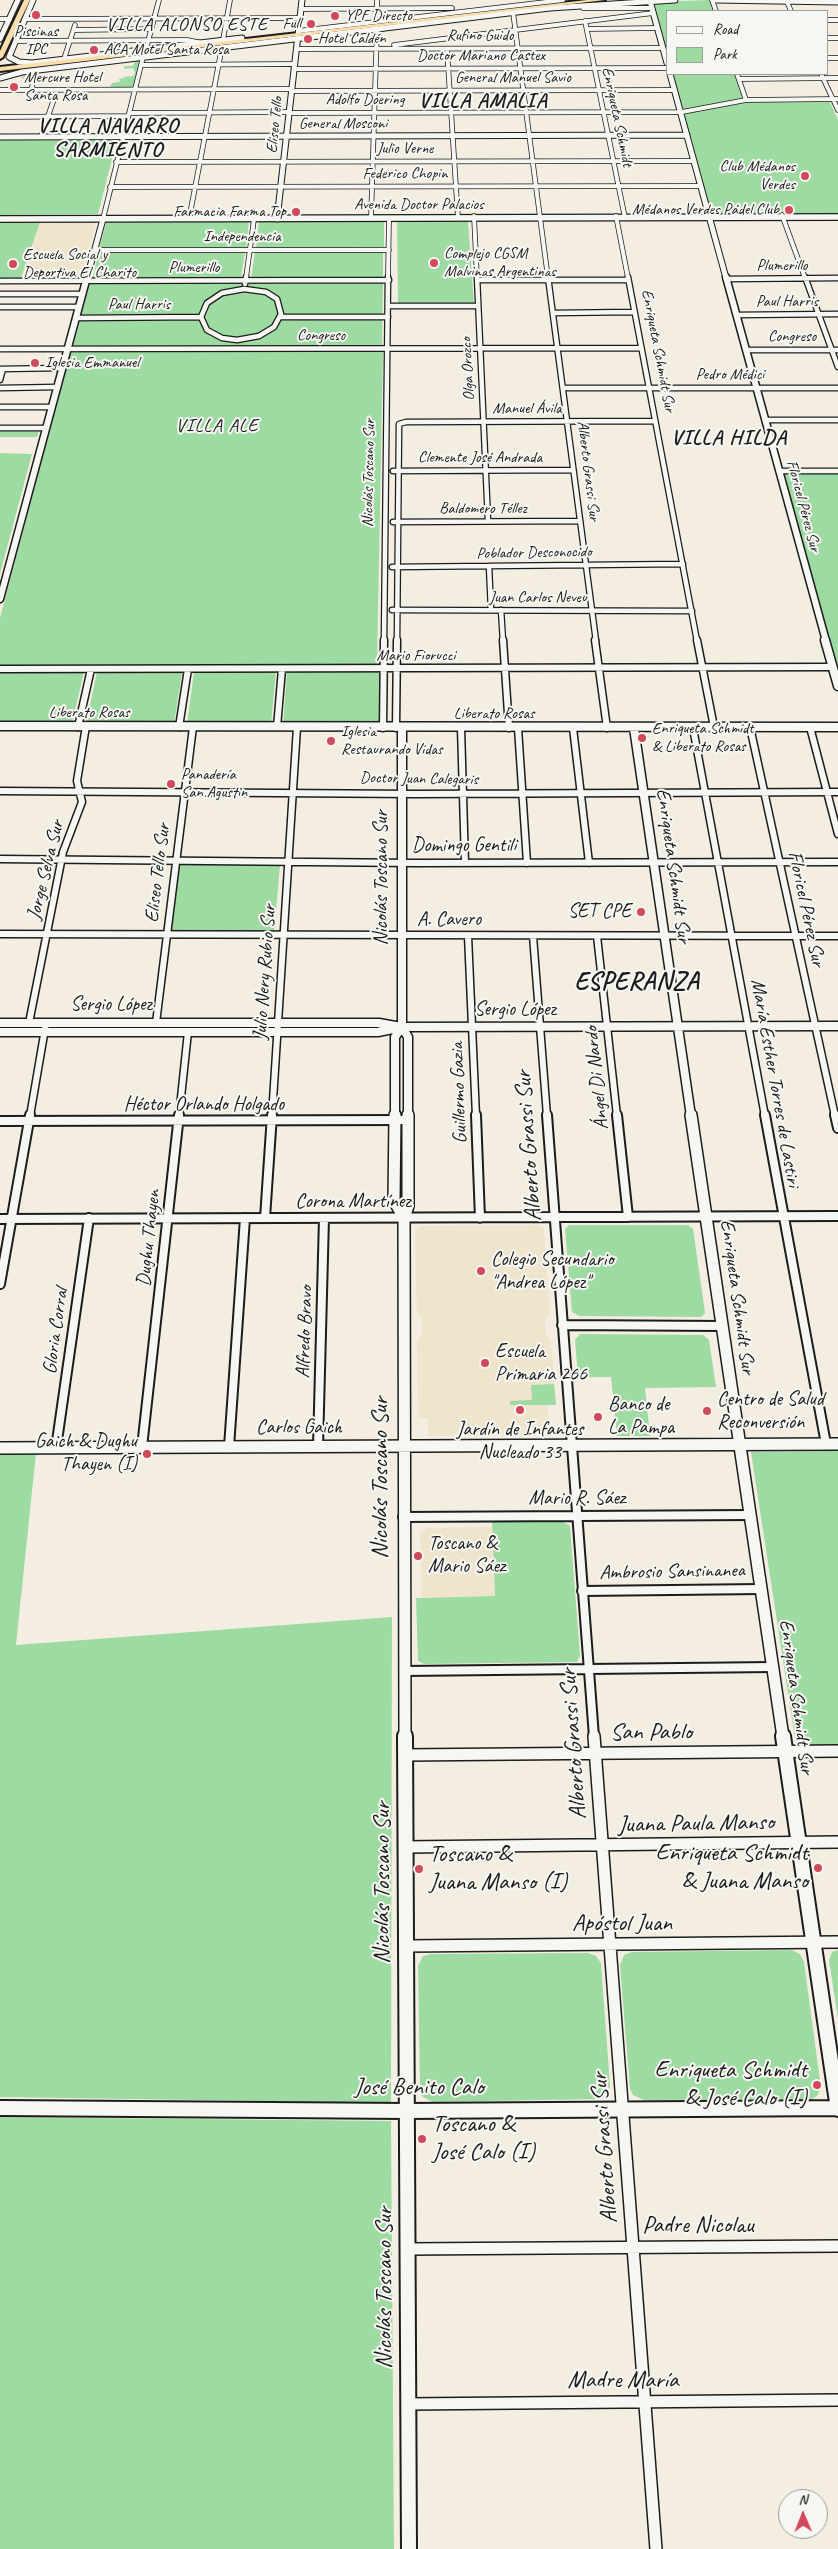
<!DOCTYPE html>
<meta charset="utf-8">
<style>
body{margin:0}
#map{position:relative;width:838px;height:2549px;overflow:hidden;background:#f3eee1;font-family:Caveat,sans-serif}
canvas{display:block}
.legend{position:absolute;left:666px;top:10px;width:162px;height:65px;box-sizing:border-box;background:#f6f6f2;border:1px solid #9f9f9c;margin:0;padding:6px 9px;list-style:none;font-size:15px;color:#1c1c1c}
.legend li{display:flex;align-items:center;gap:10px;height:25px}
.legend b{width:25px;border:1px solid #9f9f9c}
.north{position:absolute;left:778px;top:2489px;width:50px;height:50px;box-sizing:border-box;background:#f6f6f2;border:1px solid #9f9f9c;border-radius:50%;rotate:359deg;font-size:14px;font-weight:700;line-height:20px;text-align:center;color:#1c1c1c}
.north::after{content:'';display:block;margin:auto;width:18px;height:22px;background:#d1495b;clip-path:polygon(50% 0,100% 100%,50% 72%,0 100%)}
</style>
<div id="map">
<canvas width="838" height="2549"></canvas>
<ul class="legend">
<li><b style="height:6px;background:#f6f6f2"></b>Road</li>
<li><b style="height:14px;background:#9edba2"></b>Park</li>
</ul>
<div class="north">N</div>
</div>
<script>
const c = document.querySelector('canvas').getContext('2d');
c.lineJoin = 'round';
function fill(path, color) {
  c.fillStyle = color;
  c.fill(path, 'evenodd');
}
function poly(rows) {
  const path = new Path2D();
  for (const r of rows) {
    path.moveTo(r[0], r[1]);
    for (let i = 2; i < r.length; i += 2) path.lineTo(r[i], r[i + 1]);
  }
  return path;
}
function stroke(path, color, width, dash) {
  c.strokeStyle = color;
  c.lineWidth = width;
  c.lineCap = dash ? 'butt' : 'round';
  c.setLineDash(dash || []);
  c.stroke(path);
}
function label(font, color, halo, rows, align = 'center') {
  c.font = font + ' Caveat,sans-serif';
  c.lineWidth = 4;
  c.setLineDash([]);
  c.textBaseline = 'middle';
  c.strokeStyle = halo;
  c.fillStyle = color;
  for (const [text, x, y, turn = 0] of rows) {
    c.save();
    c.translate(x, y);
    c.rotate((+turn || 0) * Math.PI / 180);
    c.textAlign = isNaN(turn) ? turn : align;
    if (halo) c.strokeText(text, 0, 0);
    c.fillText(text, 0, 0);
    c.restore();
  }
}
fill(poly([
 [94,221,96,223,81,278,21,278,40,222],
 [539,1225,544,1229,550,1314,545,1318,545,1327,546,1336,551,1340,556,1405,548,1405,549,1432,535,1432,535,1436,428,1436,428,1418,418,1418,417,1341,422,1336,422,1318,417,1314,415,1230,421,1226],
 [492,1527,495,1596,422,1597,420,1533,426,1528]
]), '#efe4cc');
fill(poly([
 [710,0,714,11,667,11,667,55,652,2],
 [141,60,133,88,109,89,112,83,120,82,119,79,125,78,123,77,133,76,135,73,133,68,124,69,125,67,123,66,133,66,135,61],
 [672,74,736,74,746,102,830,102,838,120,838,213,711,213],
 [0,139,117,140,98,214,0,215],
 [107,220,249,220,246,248,99,248],
 [259,220,384,220,384,247,256,248],
 [397,221,468,221,474,304,398,304],
 [0,222,40,222,21,278,0,278],
 [383,251,383,278,251,278,255,252],
 [99,252,245,252,241,278,92,279],
 [383,282,382,346,73,347,90,283],
 [383,350,377,664,0,665,0,618,71,351],
 [0,430,32,430,39,431,37,437,0,437],
 [0,453,32,454,0,574],
 [838,472,838,669,782,473],
 [287,671,379,672,379,725,283,724],
 [0,672,84,672,72,723,0,723],
 [97,672,182,673,174,724,86,723],
 [194,672,276,672,271,724,187,724],
 [180,864,280,865,274,933,170,932],
 [569,1225,688,1225,693,1229,705,1313,701,1317,579,1316,572,1312,565,1229],
 [580,1334,703,1335,709,1340,716,1387,645,1388,650,1436,617,1436,611,1377,578,1377,575,1340],
 [554,1384,556,1405,510,1405,510,1401,532,1400,531,1385],
 [838,1451,838,1745,796,1745,751,1452],
 [0,1453,36,1453,16,1645,392,1617,391,2103,0,2097],
 [492,1522,563,1522,570,1526,580,1656,577,1662,424,1664,418,1661,416,1598,495,1596],
 [792,1950,800,1954,804,1962,821,2088,817,2096,812,2099,644,2100,633,2095,630,2089,620,1965,624,1955,632,1952],
 [838,1950,838,2019,829,1960,832,1952],
 [588,1953,596,1956,601,1963,610,2086,606,2097,600,2099,433,2102,423,2097,420,2091,418,1966,423,1956,431,1954],
 [0,2117,391,2121,394,2549,0,2549]
]), '#9edba2');
stroke(poly([
 [22,76,28,79]
]), '#d3cec3', 4, [4, 2]);
const minorFar4 = poly([
 [377,0,377,22],
 [712,0,716,11],
 [787,2,791,11],
 [583,8,651,8],
 [301,9,452,8],
 [513,12,548,278],
 [0,19,10,19],
 [25,19,300,18],
 [827,20,838,20],
 [585,21,625,218],
 [587,29,657,28],
 [74,30,151,29],
 [298,31,563,0],
 [827,38,838,38],
 [223,40,230,0],
 [15,41,187,40,202,43],
 [394,45,653,13],
 [146,49,159,0],
 [297,49,663,48],
 [447,49,458,218],
 [827,58,838,58],
 [64,59,75,25],
 [141,65,295,64],
 [294,69,667,68],
 [737,74,746,100],
 [822,76,838,110],
 [739,79,838,78],
 [0,90,292,89],
 [31,90,37,70],
 [292,91,674,90],
 [129,113,289,112],
 [289,113,682,112,746,100,838,99],
 [0,117,128,116],
 [41,137,57,90],
 [116,162,694,161],
 [110,187,701,186],
 [782,215,805,278],
 [474,216,477,278],
 [616,216,628,278],
 [371,218,377,28],
 [103,219,143,57],
 [189,219,222,47],
 [95,250,389,250],
 [246,278,254,219],
 [388,278,389,218],
 [835,278,838,278]
]);
const minorFar3 = poly([
 [477,277,488,521],
 [548,277,596,641],
 [628,277,697,641],
 [805,277,838,367],
 [726,279,838,278],
 [477,280,628,280],
 [0,281,389,280],
 [245,284,246,277],
 [244,289,266,292,277,299,281,314,274,327,259,336,237,340,222,338,207,330,201,317,207,303,222,293,244,289],
 [0,294,83,294],
 [388,306,478,306],
 [0,307,79,307],
 [553,313,634,312],
 [736,315,838,314],
 [280,317,388,317],
 [77,318,201,317],
 [0,349,641,348],
 [746,350,838,350],
 [0,369,63,368],
 [0,380,3,369],
 [0,388,58,387],
 [563,388,838,388],
 [0,407,52,407],
 [765,420,838,420],
 [0,428,46,428],
 [393,471,573,470],
 [779,471,838,471],
 [393,522,580,521],
 [489,566,491,610],
 [392,567,683,564],
 [392,610,692,611],
 [501,610,503,641],
 [384,641,388,277],
 [397,641,399,424,406,422,655,421]
]);
const minorFar2 = poly([
 [503,640,509,728],
 [595,640,607,728],
 [697,640,714,727],
 [0,669,833,667],
 [78,727,91,669],
 [179,727,188,669],
 [277,727,282,669],
 [750,727,835,1116],
 [810,727,838,834],
 [383,728,384,640],
 [396,728,397,640],
 [461,728,465,863],
 [518,728,527,863],
 [573,728,589,863],
 [693,728,765,1116],
 [0,791,416,794,838,792],
 [0,859,415,863,838,862],
 [0,934,838,936],
 [468,936,476,1116],
 [533,936,547,1116],
 [597,936,617,1116],
 [29,1023,63,852,82,802,77,781,86,726],
 [156,1023,193,727],
 [30,1116,46,1023],
 [179,1116,188,1032],
 [272,1116,297,727]
]);
const minorFar1 = poly([
 [476,1115,480,1218],
 [547,1115,594,1737],
 [617,1115,628,1217],
 [765,1115,826,1444],
 [835,1115,838,1128],
 [0,1121,408,1120],
 [265,1218,272,1115],
 [0,1219,838,1216],
 [0,1284,30,1115],
 [562,1325,723,1326],
 [142,1447,179,1115],
 [229,1447,245,1218],
 [318,1447,324,1218],
 [56,1448,89,1218],
 [403,1517,751,1515],
 [582,1591,761,1589],
 [404,1671,773,1667]
]);
const minor = poly([
 [594,1736,656,2549],
 [405,1755,838,1751],
 [405,1847,838,1842],
 [406,1946,838,1942],
 [407,2249,838,2246],
 [408,2404,838,2400]
]);
const tertiaryFar4 = poly([
 [33,0,9,57,19,62,32,63,242,38],
 [715,0,838,2],
 [650,1,667,63],
 [0,39,18,0],
 [670,74,726,278],
 [0,78,22,72,550,8,675,0],
 [0,137,687,135],
 [277,219,302,0],
 [87,278,103,219]
]);
const tertiaryFar3 = poly([
 [726,277,826,641],
 [0,599,87,277]
]);
const tertiaryFar2 = poly([
 [825,640,838,686],
 [0,726,838,727],
 [402,728,402,1027,408,1037,408,1116],
 [634,728,691,1116],
 [0,1023,379,1023,401,1027],
 [0,1032,378,1032,402,1027,838,1026],
 [395,1116,395,1037,402,1027]
]);
const tertiaryFar1 = poly([
 [395,1115,394,1200,404,1218],
 [691,1115,783,1737],
 [0,1448,838,1444],
 [405,1737,404,1218,408,1206,408,1115]
]);
const tertiary = poly([
 [405,1736,409,2549],
 [783,1736,838,2109],
 [0,2108,407,2111,838,2108]
]);
const secondary = poly([
 [0,219,838,217]
]);
const trunk = poly([
 [24,0,30,0,3,57,0,59,0,51,24,0],
 [587,0,605,0,0,71,0,67,587,0]
]);
stroke(minorFar4, '#1c1c1c', 5.5);
stroke(minorFar3, '#1c1c1c', 7);
stroke(minorFar2, '#1c1c1c', 9);
stroke(minorFar1, '#1c1c1c', 12);
stroke(minor, '#1c1c1c', 14);
stroke(tertiaryFar4, '#1c1c1c', 7);
stroke(tertiaryFar3, '#1c1c1c', 9);
stroke(tertiaryFar2, '#1c1c1c', 11);
stroke(tertiaryFar1, '#1c1c1c', 14);
stroke(tertiary, '#1c1c1c', 18);
stroke(secondary, '#1c1c1c', 8);
stroke(trunk, '#1c1c1c', 4);
stroke(minorFar4, '#f6f6f2', 4);
stroke(minorFar3, '#f6f6f2', 4.5);
stroke(minorFar2, '#f6f6f2', 6);
stroke(minorFar1, '#f6f6f2', 8);
stroke(minor, '#f6f6f2', 11);
stroke(tertiaryFar4, '#f6f6f2', 5);
stroke(tertiaryFar3, '#f6f6f2', 6);
stroke(tertiaryFar2, '#f6f6f2', 8);
stroke(tertiaryFar1, '#f6f6f2', 11);
stroke(tertiary, '#f6f6f2', 14);
stroke(secondary, '#f6f6f2', 5.5);
fill(trunk, '#f9ddab');
for (const [x, y, r, color] of [
 [36,15,5,"#d1495b"],
 [335,16,5,"#d1495b"],
 [311,24,5,"#d1495b"],
 [308,39,5,"#d1495b"],
 [94,50,5,"#d1495b"],
 [14,87,5,"#d1495b"],
 [805,176,5,"#d1495b"],
 [789,210,5,"#d1495b"],
 [296,212,5,"#d1495b"],
 [434,263,5,"#d1495b"],
 [13,264,5,"#d1495b"],
 [35,363,5,"#d1495b"],
 [642,738,5,"#d1495b"],
 [331,741,5,"#d1495b"],
 [171,784,5,"#d1495b"],
 [641,912,5,"#d1495b"],
 [481,1271,5,"#d1495b"],
 [485,1363,5,"#d1495b"],
 [520,1410,5,"#d1495b"],
 [707,1411,5,"#d1495b"],
 [598,1417,5,"#d1495b"],
 [147,1454,5,"#d1495b"],
 [418,1556,5,"#d1495b"],
 [818,1868,5,"#d1495b"],
 [419,1869,5,"#d1495b"],
 [817,2085,5,"#d1495b"],
 [422,2139,5,"#d1495b"]
]) {
  const dot = new Path2D();
  dot.arc(x, y, r, 0, 2 * Math.PI);
  c.fillStyle = color;
  c.fill(dot);
  stroke(dot, '#f6f6f2', 2);
}
label('16px', '#1c1c1c', '#f6f6f2', [
 ["YPF Directo",345,16],
 ["Full",301,24,"right"],
 ["Piscinas",36,32,"center"],
 ["IPC",36,50,"center"],
 ["Hotel Caldén",318,39],
 ["ACA Motel Santa Rosa",104,50],
 ["Mercure Hotel",24,78],
 ["Santa Rosa",24,96],
 ["Club Médanos",795,167,"right"],
 ["Verdes",795,185,"right"],
 ["Médanos Verdes Pádel Club",779,210,"right"],
 ["Farmacia Farma Top",286,212,"right"],
 ["Complejo CGSM",444,254],
 ["Malvinas Argentinas",444,272],
 ["Escuela Social y",23,255],
 ["Deportiva El Charito",23,273],
 ["Iglesia Emmanuel",45,363],
 ["Enriqueta Schmidt",652,729],
 ["& Liberato Rosas",652,747],
 ["Iglesia",341,732],
 ["Restaurando Vidas",341,750],
 ["Panadería",181,775],
 ["San Agustin",181,793]
], 'left');
label('16px', '#1c1c1c', '#f6f6f2', [
 ["Rufino Guido",480,36],
 ["Doctor Mariano Castex",481,56],
 ["General Manuel Savio",513,78],
 ["Adolfo Doering",365,100],
 ["Enriqueta Schmidt",617,117,78],
 ["General Mosconi",343,124],
 ["Eliseo Tello",275,125,-84],
 ["Julio Verne",405,149],
 ["Federico Chopin",405,174],
 ["Avenida Doctor Palacios",419,205],
 ["Independencia",242,237],
 ["Plumerillo",782,266],
 ["Plumerillo",194,268],
 ["Paul Harris",787,302],
 ["Paul Harris",139,305],
 ["Congreso",321,336],
 ["Congreso",792,337],
 ["Enriqueta Schmidt Sur",658,351,79],
 ["Olga Orozco",468,369,-93],
 ["Pedro Médici",730,375],
 ["Manuel Ávila",527,409],
 ["Clemente José Andrada",480,458],
 ["Alberto Grassi Sur",588,471,83],
 ["Nicolás Toscano Sur",369,473,-89],
 ["Floricel Pérez Sur",803,506,75],
 ["Baldomero Téllez",483,509],
 ["Poblador Desconocido",534,553,-1],
 ["Juan Carlos Neveu",538,598],
 ["Mario Fiorucci",416,656],
 ["Liberato Rosas",89,713],
 ["Liberato Rosas",494,714],
 ["Doctor Juan Calegaris",419,779,1]
]);
c.letterSpacing = '1px';
label('19px', '#1c1c1c', '#f6f6f2', [
 ["VILLA ALONSO ESTE",187,25],
 ["VILLA ALE",217,426]
]);
c.letterSpacing = '0px';
label('20px', '#1c1c1c', '#f6f6f2', [
 ["Domingo Gentili",464,846],
 ["Enriqueta Schmidt Sur",673,866,82],
 ["Jorge Selva Sur",46,870,-76],
 ["Eliseo Tello Sur",158,873,-83],
 ["Nicolás Toscano Sur",382,878,-90],
 ["Floricel Pérez Sur",806,909,78],
 ["A. Cavero",449,920],
 ["Julio Nery Rubio Sur",265,972,-86],
 ["Sergio López",111,1005],
 ["Sergio López",515,1010],
 ["Ángel Di Nardo",597,1078,-96],
 ["María Esther Torres de Lastiri",775,1083,80],
 ["Guillermo Gazia",459,1093,-92],
 ["Héctor Orlando Holgado",204,1105],
 ["Corona Martínez",353,1202],
 ["Dughu Thayen",149,1238,-84],
 ["Enriqueta Schmidt Sur",737,1297,82],
 ["Gloria Corral",56,1331,-82],
 ["Alfredo Bravo",305,1332,-88],
 ["Carlos Gaich",299,1428],
 ["Mario R. Sáez",577,1499],
 ["Ambrosio Sansinanea",672,1572,-1],
 ["Enriqueta Schmidt Sur",796,1697,82]
]);
label('20px', '#1c1c1c', '#f6f6f2', [
 ["SET CPE",631,912,"right"],
 ["Colegio Secundario",491,1260],
 ["\"Andrea López\"",491,1283],
 ["Escuela",495,1352],
 ["Primaria 266",495,1375],
 ["Centro de Salud",717,1400],
 ["Reconversión",717,1423],
 ["Banco de",608,1405],
 ["La Pampa",608,1428],
 ["Jardín de Infantes",520,1430,"center"],
 ["Nucleado 33",520,1453,"center"],
 ["Gaich & Dughu",137,1442,"right"],
 ["Thayen (I)",137,1465,"right"],
 ["Toscano &",428,1544],
 ["Mario Sáez",428,1567]
], 'left');
c.letterSpacing = '1px';
label('bold 21px', '#1c1c1c', '#f6f6f2', [
 ["VILLA AMALIA",483,101],
 ["VILLA NAVARRO",108,126],
 ["SARMIENTO",108,150],
 ["VILLA HILDA",729,438]
]);
c.letterSpacing = '0px';
label('24px', '#1c1c1c', '#f6f6f2', [
 ["Alberto Grassi Sur",529,1146,-94],
 ["Nicolás Toscano Sur",381,1478,-90],
 ["San Pablo",651,1733],
 ["Alberto Grassi Sur",574,1744,-94],
 ["Juana Paula Manso",696,1824,-1],
 ["Nicolás Toscano Sur",383,1883,-90],
 ["Apóstol Juan",622,1924],
 ["José Benito Calo",419,2088],
 ["Alberto Grassi Sur",605,2148,-94],
 ["Padre Nicolau",698,2226],
 ["Nicolás Toscano Sur",385,2288,-90],
 ["Madre María",623,2381]
]);
label('24px', '#1c1c1c', '#f6f6f2', [
 ["Enriqueta Schmidt",808,1854],
 ["& Juana Manso",808,1882],
 ["Toscano &",429,1855,"left"],
 ["Juana Manso (I)",429,1883,"left"],
 ["Enriqueta Schmidt",807,2071],
 ["& José Calo (I)",807,2099],
 ["Toscano &",432,2125,"left"],
 ["José Calo (I)",432,2153,"left"]
], 'right');
c.letterSpacing = '1px';
label('bold 25px', '#1c1c1c', '#f6f6f2', [
 ["ESPERANZA",637,982]
]);
c.letterSpacing = '0px';
</script>
